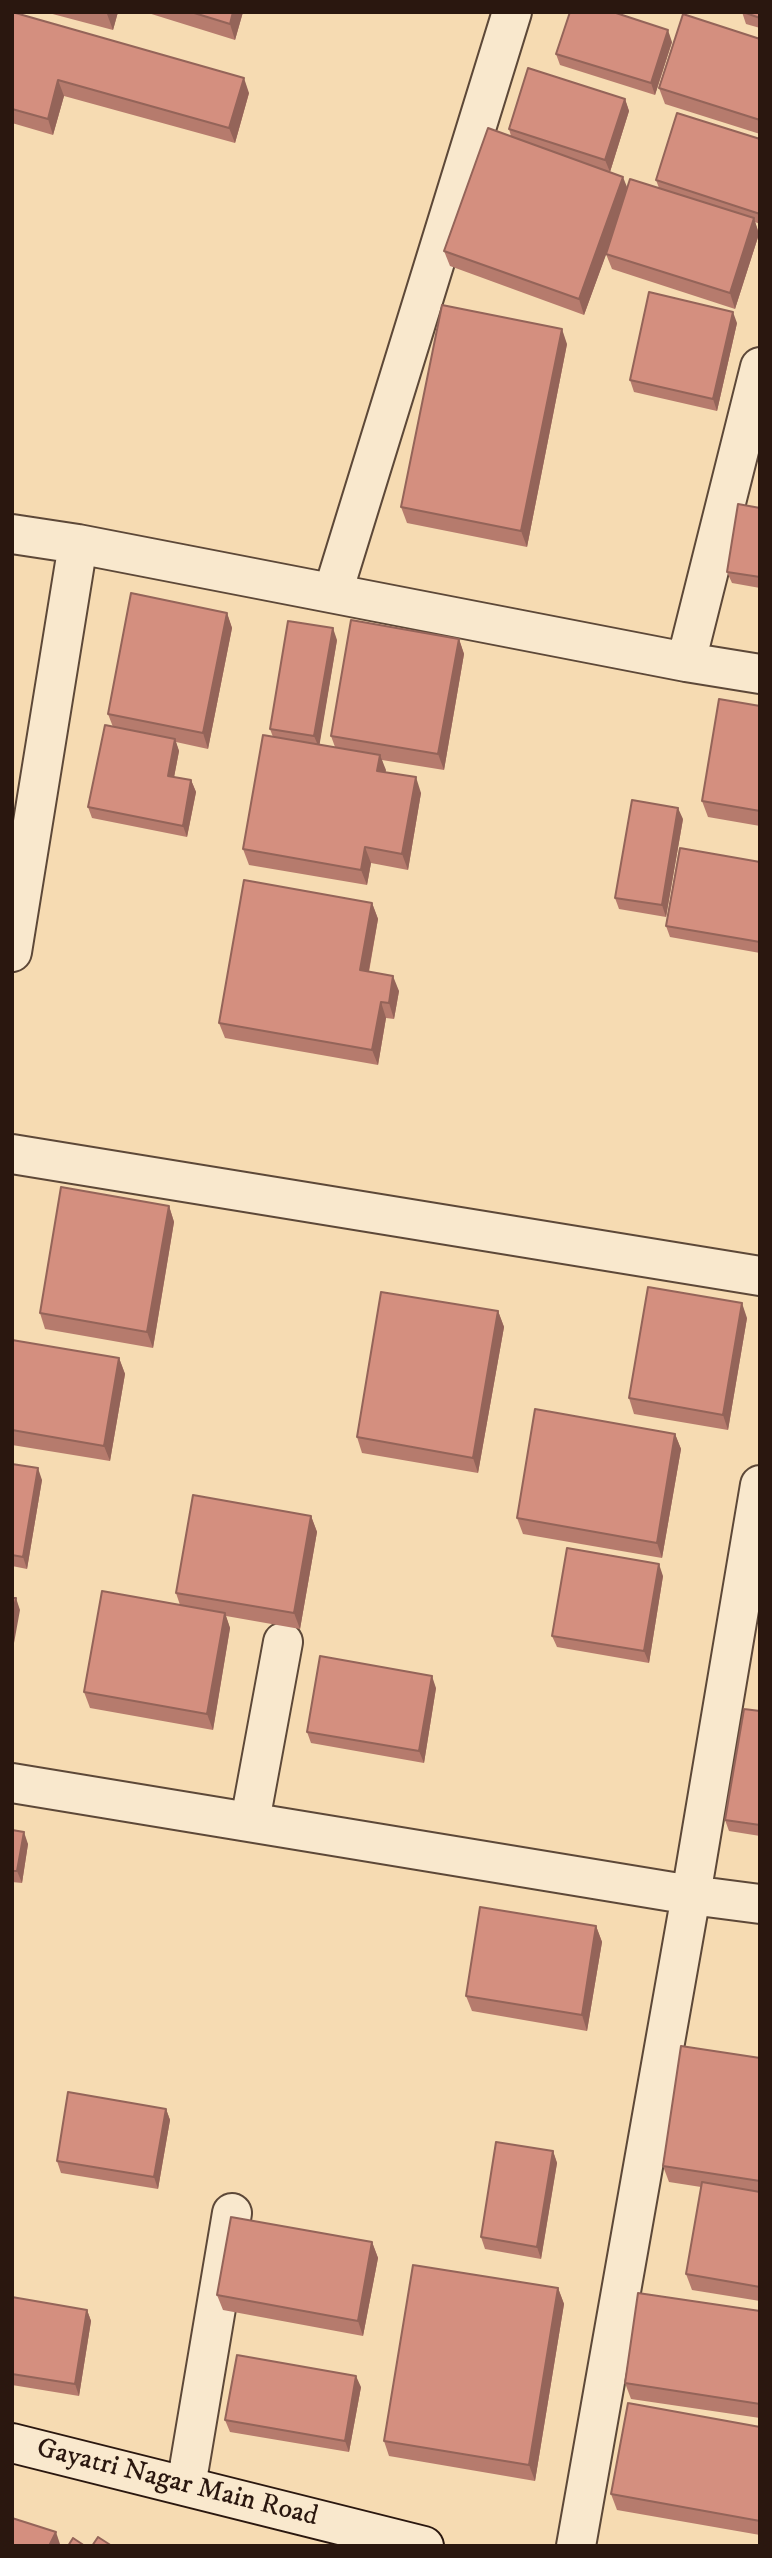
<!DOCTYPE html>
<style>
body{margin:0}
#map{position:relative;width:772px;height:2558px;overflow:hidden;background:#f6dbb2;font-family:"IM FELL DW Pica",serif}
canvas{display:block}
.frame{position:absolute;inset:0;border:14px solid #2a170f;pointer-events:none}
</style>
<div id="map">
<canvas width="772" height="2558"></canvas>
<div class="frame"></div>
</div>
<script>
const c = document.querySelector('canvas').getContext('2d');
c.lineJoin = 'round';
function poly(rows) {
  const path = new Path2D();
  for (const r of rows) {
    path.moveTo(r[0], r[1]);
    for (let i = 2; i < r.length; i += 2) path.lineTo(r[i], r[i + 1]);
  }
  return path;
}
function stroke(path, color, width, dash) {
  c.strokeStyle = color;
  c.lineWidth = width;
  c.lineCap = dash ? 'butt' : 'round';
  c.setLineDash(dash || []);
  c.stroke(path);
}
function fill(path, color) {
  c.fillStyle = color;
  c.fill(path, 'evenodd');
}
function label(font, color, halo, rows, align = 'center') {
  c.font = font + ' "IM FELL DW Pica",serif';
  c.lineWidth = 5;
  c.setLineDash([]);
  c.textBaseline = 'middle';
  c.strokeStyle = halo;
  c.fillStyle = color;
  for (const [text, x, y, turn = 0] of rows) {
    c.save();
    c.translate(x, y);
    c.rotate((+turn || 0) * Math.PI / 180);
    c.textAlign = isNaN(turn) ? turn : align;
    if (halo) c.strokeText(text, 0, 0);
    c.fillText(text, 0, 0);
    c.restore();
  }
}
const street = poly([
 [12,534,78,544,686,662,760,674],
 [333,592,512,12],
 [686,662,760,367],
 [12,952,78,544],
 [12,1154,760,1276],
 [12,1783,691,1895,760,1904],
 [250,1821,283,1642],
 [186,2486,232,2213],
 [576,2546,691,1895,760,1485]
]);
const secondary = poly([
 [12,2443,424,2546]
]);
stroke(street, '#5d4838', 42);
stroke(secondary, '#2a170f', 42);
stroke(street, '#f9e8cd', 38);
stroke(secondary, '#f9e8cd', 38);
fill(poly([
 [12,12,249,93,235,143,64,96,53,135,12,123],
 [45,12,118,12,113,30],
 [145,12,243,12,235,40],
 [742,12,760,12,760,28,746,24],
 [760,39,760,134,665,104,659,88],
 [672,42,655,95,560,65,556,54],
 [625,99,629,111,610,172,627,188,659,188,656,180,760,139,760,224,755,222,759,234,735,309,612,269,606,254,584,315,450,266,444,251,511,136,509,129],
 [737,323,717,411,634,392,630,380],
 [567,344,527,547,407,523,401,507],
 [760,508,760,588,732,583,727,572],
 [227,613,232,628,208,749,176,742,179,751,174,777,191,780,196,792,187,837,92,818,88,807,113,727,108,714],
 [459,639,464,654,444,770,382,760,385,772,421,793,408,870,371,863,367,885,249,865,243,849,273,737,270,729,337,640,319,745,335,747,331,736],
 [760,706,760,826,708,817,702,801],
 [683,819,666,917,619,909,615,898],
 [760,862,760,953,670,937,666,926],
 [372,903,378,919,369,972,399,991,394,1019,386,1018,378,1065,225,1038,219,1023],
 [169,1206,174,1222,153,1348,45,1329,40,1313],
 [498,1311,504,1327,478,1473,362,1453,357,1437],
 [747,1318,728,1430,634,1414,629,1398],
 [12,1340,119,1358,125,1374,110,1461,12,1445],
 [675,1434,681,1449,662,1558,523,1534,517,1518],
 [12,1464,42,1480,27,1569,12,1566],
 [311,1516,317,1532,300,1629,226,1616,230,1628,213,1730,90,1708,84,1692,180,1605,176,1593],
 [663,1576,649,1663,557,1647,552,1636],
 [436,1688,424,1763,311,1743,307,1732],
 [760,1711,760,1836,729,1831,725,1820],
 [12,1830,28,1844,22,1883,12,1882],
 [596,1926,602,1942,587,2031,472,2011,466,1996],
 [760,2058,760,2301,692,2290,686,2274,701,2187,669,2182,663,2166],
 [166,2109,170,2120,158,2189,61,2173,57,2161],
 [553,2151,557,2163,541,2259,485,2249,481,2237],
 [372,2242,378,2258,363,2336,223,2310,217,2295],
 [558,2288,564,2304,535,2481,389,2456,384,2441],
 [12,2297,87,2310,91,2321,79,2396,12,2385],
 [760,2311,760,2418,631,2399,625,2383],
 [361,2387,349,2452,230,2432,225,2420],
 [760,2427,760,2535,617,2510,611,2494]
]), '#b67b6d');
fill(poly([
 [108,12,118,12,113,30,107,14],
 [233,12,243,12,235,40,230,24],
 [668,30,672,42,655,95,651,83],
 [244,78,249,93,235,143,229,128],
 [58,80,64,96,53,135,48,119],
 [625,99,629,111,610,172,605,160],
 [623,177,629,192,584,315,579,299],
 [754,218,759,234,735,309,730,293],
 [733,312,737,323,717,411,713,399],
 [562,329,567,344,527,547,521,531],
 [227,613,232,628,208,749,203,733],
 [333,628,337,640,319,748,314,736],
 [459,639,464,654,444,770,438,754],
 [175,739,179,751,172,788,168,776],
 [380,755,386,770,383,787,377,771],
 [416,777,421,793,408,870,402,854],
 [191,780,196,792,187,837,183,826],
 [678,808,683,819,666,917,662,905],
 [365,847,371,863,367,885,361,870],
 [372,903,378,919,366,986,360,970],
 [393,976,399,991,394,1019,389,1003],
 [381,1002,386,1018,378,1065,372,1050],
 [169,1206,174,1222,153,1348,147,1332],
 [742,1303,747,1318,728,1430,723,1415],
 [498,1311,504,1327,478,1473,473,1458],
 [119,1358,125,1374,110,1461,104,1446],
 [675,1434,681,1449,662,1558,657,1543],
 [38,1468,42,1480,27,1569,23,1557],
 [311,1516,317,1532,300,1629,294,1613],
 [659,1564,663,1576,649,1663,644,1651],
 [16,1598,20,1610,12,1654,12,1618],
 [225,1613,230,1628,213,1730,207,1714],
 [432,1676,436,1688,424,1763,419,1751],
 [24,1832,28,1844,22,1883,17,1871],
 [596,1926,602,1942,587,2031,582,2015],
 [166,2109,170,2120,158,2189,154,2177],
 [553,2151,557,2163,541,2259,537,2247],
 [372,2242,378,2258,363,2336,358,2321],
 [558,2288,564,2304,535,2481,529,2465],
 [87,2310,91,2321,79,2396,75,2384],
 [356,2376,361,2387,349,2452,345,2441],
 [56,2532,60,2544,59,2546,49,2546]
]), '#946459');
const building = poly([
 [12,12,244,78,229,128,58,80,48,119,12,109,12,12],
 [191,12,233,12,230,24,191,12],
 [570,12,613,12,668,30,651,83,556,54,570,12],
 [743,12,760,12,760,18,743,12],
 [683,14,760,39,760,120,659,88,683,14],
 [528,68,625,99,605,160,509,129,528,68],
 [677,113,760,139,760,214,656,180,677,113],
 [488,128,623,177,579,299,444,251,488,128],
 [630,179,754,218,730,293,606,254,630,179],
 [649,292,733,312,713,399,630,380,649,292],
 [442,305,562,329,521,531,401,507,442,305],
 [738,504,760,508,760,577,727,572,738,504],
 [131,593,227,613,203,733,108,714,131,593],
 [351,620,459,639,438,754,331,736,351,620],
 [288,621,333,628,314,736,270,729,288,621],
 [719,699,760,706,760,811,702,801,719,699],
 [105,725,175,739,168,776,191,780,183,826,88,807,105,725],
 [263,735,380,755,377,771,416,777,402,854,365,847,361,870,243,849,263,735],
 [632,800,678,808,662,905,615,898,632,800],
 [680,848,760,862,760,942,666,926,680,848],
 [244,880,372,903,360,970,393,976,389,1003,381,1002,372,1050,219,1023,244,880],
 [61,1187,169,1206,147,1332,40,1313,61,1187],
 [648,1287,742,1303,723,1415,629,1398,648,1287],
 [381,1292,498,1311,473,1458,357,1437,381,1292],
 [12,1340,119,1358,104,1446,12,1430,12,1340],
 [535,1409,675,1434,657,1543,517,1518,535,1409],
 [12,1464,38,1468,23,1557,12,1555,12,1464],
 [193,1495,311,1516,294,1613,176,1593,193,1495],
 [567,1548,659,1564,644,1651,552,1636,567,1548],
 [102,1591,225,1613,207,1714,84,1692,102,1591],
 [12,1598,16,1598,12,1618,12,1598],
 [320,1656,432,1676,419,1751,307,1732,320,1656],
 [744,1709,760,1711,760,1825,725,1820,744,1709],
 [12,1830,24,1832,17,1871,12,1871,12,1830],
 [480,1907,596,1926,582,2015,466,1996,480,1907],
 [681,2046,760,2058,760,2181,663,2166,681,2046],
 [68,2092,166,2109,154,2177,57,2161,68,2092],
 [496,2142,553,2151,537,2247,481,2237,496,2142],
 [702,2182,760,2192,760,2287,686,2274,702,2182],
 [231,2217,372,2242,358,2321,217,2295,231,2217],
 [413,2265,558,2288,529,2465,384,2441,413,2265],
 [638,2293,760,2311,760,2404,625,2383,638,2293],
 [12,2297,87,2310,75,2384,12,2374,12,2297],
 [237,2355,356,2376,345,2441,225,2420,237,2355],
 [628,2403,760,2427,760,2521,611,2494,628,2403],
 [12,2518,56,2532,49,2546,12,2546,12,2518],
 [98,2537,112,2546,92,2546,98,2537],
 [73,2538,85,2546,68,2546,73,2538]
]);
fill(building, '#d48f7f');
stroke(building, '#946459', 2);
label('28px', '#2a170f', '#f9e8cd', [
 ["Gayatri Nagar Main Road",177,2484,14]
]);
</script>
